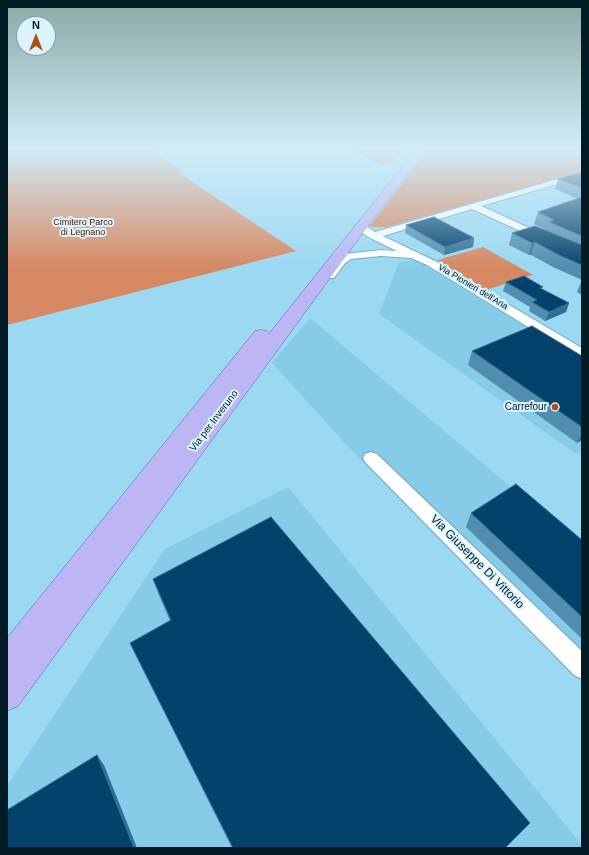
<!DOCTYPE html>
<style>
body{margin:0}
#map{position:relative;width:589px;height:855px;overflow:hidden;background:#9bd8f2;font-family:Arial,sans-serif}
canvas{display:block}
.frame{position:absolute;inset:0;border:8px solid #021a23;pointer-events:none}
.north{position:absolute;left:16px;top:16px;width:40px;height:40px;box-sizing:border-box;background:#dbf3fd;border:1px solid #849ca6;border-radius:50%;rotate:0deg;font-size:11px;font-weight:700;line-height:16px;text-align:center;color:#021a23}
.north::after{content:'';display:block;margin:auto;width:14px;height:18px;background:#af4d12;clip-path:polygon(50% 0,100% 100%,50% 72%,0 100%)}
</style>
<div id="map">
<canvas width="589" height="855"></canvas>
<div class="frame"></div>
<div class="north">N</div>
</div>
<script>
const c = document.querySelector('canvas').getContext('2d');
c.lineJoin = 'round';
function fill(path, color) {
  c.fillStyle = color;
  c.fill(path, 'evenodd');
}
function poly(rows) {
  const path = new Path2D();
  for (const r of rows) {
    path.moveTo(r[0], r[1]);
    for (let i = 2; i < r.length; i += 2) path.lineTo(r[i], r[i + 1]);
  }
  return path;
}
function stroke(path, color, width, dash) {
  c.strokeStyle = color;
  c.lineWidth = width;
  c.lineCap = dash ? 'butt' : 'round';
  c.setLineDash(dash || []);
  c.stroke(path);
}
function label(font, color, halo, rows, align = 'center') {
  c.font = font + ' Arial,sans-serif';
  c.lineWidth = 4;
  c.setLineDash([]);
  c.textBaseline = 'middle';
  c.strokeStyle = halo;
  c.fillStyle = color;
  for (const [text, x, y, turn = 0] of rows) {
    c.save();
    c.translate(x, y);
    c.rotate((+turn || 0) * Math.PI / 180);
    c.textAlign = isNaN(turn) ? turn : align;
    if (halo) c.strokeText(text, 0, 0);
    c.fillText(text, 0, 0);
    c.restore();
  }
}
fill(poly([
 [416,260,582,361,582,451,576,454,379,314,399,262],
 [310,318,582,547,582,679,355,454,272,363],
 [288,487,582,845,582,848,7,848,7,786,165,549]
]), '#86cce9');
fill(poly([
 [7,148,23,148,36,158,116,148,141,148,296,251,7,325],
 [347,148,404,148,392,162,382,165],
 [429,148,572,148,582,151,582,171,387,227,369,227],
 [483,247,533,275,486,290,437,260]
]), '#d68863');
fill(poly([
 [30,148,116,148,36,158,26,150],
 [141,148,179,148,155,151,183,172,177,172]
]), '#d7855f');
const minor = poly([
 [582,172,582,177,481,206,582,252,582,259,472,209,383,236,435,261,582,348,582,358,577,357,427,265,411,258,381,256,351,259,345,263,334,278,326,278,324,276,337,259,344,254,381,250,397,251,370,238,356,229,355,227,356,225,364,225,375,232,582,172],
 [371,452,377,454,582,651,582,679,574,675,365,462,363,458,365,454,371,452]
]);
const major = poly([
 [417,148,427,148,365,230,18,706,7,711,7,638,255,331,261,330,267,331,269,334,417,148]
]);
stroke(minor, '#6ba7c0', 2);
stroke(major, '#5e61a6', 1);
fill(minor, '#fff');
fill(major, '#bcb7f4');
fill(poly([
 [582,172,582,295,577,292,582,280,555,268,531,255,529,255,509,245,512,233,546,230,534,224,538,212,578,199,555,189,558,179],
 [406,225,474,238,473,247,444,255,405,233],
 [506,282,542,289,569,303,566,312,545,321,529,311,530,307,503,291],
 [472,351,582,356,582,440,577,443,468,365],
 [471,513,582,540,582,639,466,527],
 [153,579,505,848,232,848,136,656,130,643,170,621,158,593]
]), '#508daf');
fill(poly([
 [474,238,473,247,444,255,445,247],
 [535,242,531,255,529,255,532,243],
 [569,303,566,312,545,321,549,312],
 [582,433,582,440,577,443],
 [97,755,104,765,137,848,134,848]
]), '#316f94');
const building = poly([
 [582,172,582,188,558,179,582,172],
 [582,197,582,236,549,222,554,220,538,212,582,197],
 [434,217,474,238,445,247,406,225,434,217],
 [535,226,582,245,582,265,559,255,535,242,532,243,512,233,535,226],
 [524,276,543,287,540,288,569,303,549,312,532,302,537,300,506,282,524,276],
 [532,326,582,356,582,427,472,351,532,326],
 [516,484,582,540,582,617,471,513,516,484],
 [271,517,530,823,505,848,233,848,130,643,171,620,153,579,271,517],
 [97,755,134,848,7,848,7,810,97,755]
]);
fill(building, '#04426c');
stroke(building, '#316f94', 1);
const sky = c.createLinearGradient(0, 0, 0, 268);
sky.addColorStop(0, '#8aa8a3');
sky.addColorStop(0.55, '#d2edf9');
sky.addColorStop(1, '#d2edf900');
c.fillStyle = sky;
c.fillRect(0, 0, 589, 268);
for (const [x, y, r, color] of [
 [555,407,4,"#af4d12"]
]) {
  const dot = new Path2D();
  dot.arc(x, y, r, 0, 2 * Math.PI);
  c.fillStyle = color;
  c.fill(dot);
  stroke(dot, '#dbf3fd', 1.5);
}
label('9px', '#4d1a00', '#dbf3fd', [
 ["Cimitero Parco",83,223],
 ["di Legnano",83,233]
]);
label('9px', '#021a23', '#dbf3fd', [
 ["Via Pionieri dell'Aria",473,287,31]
]);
label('10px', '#021a23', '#dbf3fd', [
 ["Carrefour",547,407]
], 'right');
label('10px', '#021a23', '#dbf3fd', [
 ["Via per Inveruno",214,421,-53]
]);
label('12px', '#021a23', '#dbf3fd', [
 ["Via Giuseppe Di Vittorio",477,562,45]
]);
</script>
